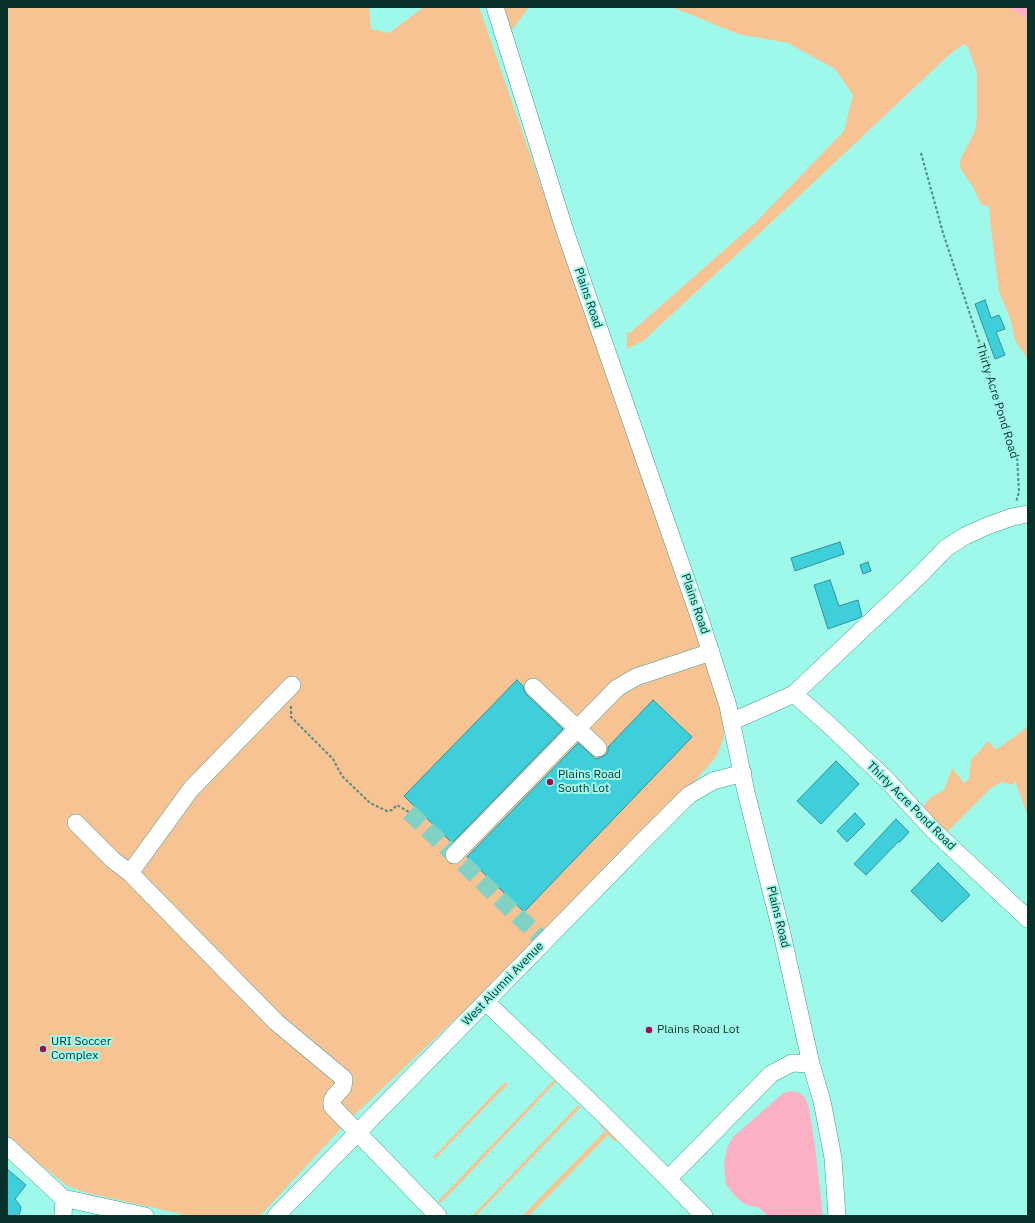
<!DOCTYPE html>
<style>
body{margin:0}
#map{position:relative;width:1035px;height:1223px;overflow:hidden;background:#9ff9ea;font-family:"IBM Plex Sans",sans-serif}
canvas{display:block}
.frame{position:absolute;inset:0;border:8px solid #09312c;pointer-events:none}
</style>
<div id="map">
<canvas width="1035" height="1223"></canvas>
<div class="frame"></div>
</div>
<script>
const c = document.querySelector('canvas').getContext('2d');
c.lineJoin = 'round';
function fill(path, color) {
  c.fillStyle = color;
  c.fill(path, 'evenodd');
}
function poly(rows) {
  const path = new Path2D();
  for (const r of rows) {
    path.moveTo(r[0], r[1]);
    for (let i = 2; i < r.length; i += 2) path.lineTo(r[i], r[i + 1]);
  }
  return path;
}
function stroke(path, color, width, dash) {
  c.strokeStyle = color;
  c.lineWidth = width;
  c.lineCap = dash ? 'butt' : 'round';
  c.setLineDash(dash || []);
  c.stroke(path);
}
function label(font, color, halo, rows, align = 'center') {
  c.font = font + ' "IBM Plex Sans",sans-serif';
  c.lineWidth = 4;
  c.setLineDash([]);
  c.textBaseline = 'middle';
  c.strokeStyle = halo;
  c.fillStyle = color;
  for (const [text, x, y, turn = 0] of rows) {
    c.save();
    c.translate(x, y);
    c.rotate((+turn || 0) * Math.PI / 180);
    c.textAlign = isNaN(turn) ? turn : align;
    if (halo) c.strokeText(text, 0, 0);
    c.fillText(text, 0, 0);
    c.restore();
  }
}
fill(poly([
 [7,7,369,7,371,29,389,33,424,7,479,7,723,710,724,737,716,757,635,849,348,1121,260,1216,190,1216,83,1192,66,1185,7,1138],
 [496,7,529,7,509,34],
 [672,7,1009,7,1028,20,1028,360,1015,340,1010,318,999,292,990,221,989,206,981,205,973,187,960,168,960,160,975,131,977,117,977,73,968,47,964,44,950,54,761,232,643,341,627,349,627,333,631,332,755,223,844,131,853,95,835,69,788,43,738,34],
 [1028,722,1028,816,1015,781,1013,785,1002,782,991,788,944,835,918,812,931,797,944,790,952,768,964,783,969,779,971,760,988,741,995,749,999,748,1026,728],
 [554,1080,556,1082,441,1203,438,1201],
 [505,1082,508,1084,435,1159,433,1157],
 [578,1105,581,1107,476,1216,472,1216],
 [600,1123,618,1140,615,1142,608,1135,529,1216,522,1216,605,1131,599,1124]
]), '#f8c393');
fill(poly([
 [1009,7,1028,7,1028,20],
 [789,1091,797,1092,805,1097,809,1108,815,1146,823,1216,768,1216,758,1207,750,1206,743,1203,734,1195,726,1184,724,1163,727,1148,733,1137,782,1094]
]), '#fbb0c3');
const building = poly([
 [985,300,991,318,999,315,1005,329,996,332,1005,355,995,359,975,304,985,300],
 [840,542,844,554,795,571,791,558,840,542],
 [868,562,871,571,863,574,860,565,868,562],
 [830,580,839,606,858,600,862,616,859,618,828,629,814,585,830,580],
 [517,680,523,686,524,690,526,694,563,729,452,843,404,796,517,680],
 [653,700,692,737,524,912,467,857,578,743,596,759,606,755,608,751,608,747,653,700],
 [836,761,859,784,821,824,797,801,836,761],
 [855,813,865,824,847,842,837,831,855,813],
 [896,819,909,832,900,842,899,841,866,875,854,864,896,819],
 [938,863,970,895,942,922,911,891,938,863],
 [7,1169,26,1185,15,1199,21,1207,19,1216,7,1216,7,1169]
]);
fill(building, '#3fcfdb');
stroke(building, '#30929a', 1);
stroke(poly([
 [409,812,545,942]
]), '#81d1c4', 17, [17, 8]);
const minor = poly([
 [495,7,565,231,702,625,728,706,746,792,782,934,811,1064,822,1101,833,1158,837,1216],
 [533,687,598,748],
 [794,694,827,723,887,780,933,830,1028,919],
 [731,722,794,694,921,574,946,548,965,536,987,526,1012,517,1028,514],
 [76,823,113,860,130,873,276,1022,342,1077,344,1079,343,1087,334,1097,332,1101,332,1106,438,1216],
 [454,855,617,688,636,677,711,652],
 [130,873,191,789,292,685],
 [486,1002,600,1111,668,1179,704,1216],
 [7,1146,64,1199,72,1200,145,1216],
 [668,1179,771,1074,792,1063,811,1064],
 [63,1216,64,1199],
 [276,1216,635,849,689,795,713,781,743,773]
]);
stroke(minor, '#419d90', 18);
stroke(poly([
 [921,153,943,233,1017,456,1019,492,1016,502],
 [291,706,291,717,333,759,342,776,370,803,387,811,392,810,397,805,409,812]
]), '#4f8e85', 2, [3, 2]);
stroke(minor, '#fff', 17);
for (const [x, y, r, color] of [
 [550,782,4,"#a10c4f"],
 [649,1030,4,"#a10c4f"],
 [43,1049,4,"#a10c4f"]
]) {
  const dot = new Path2D();
  dot.arc(x, y, r, 0, 2 * Math.PI);
  c.fillStyle = color;
  c.fill(dot);
  stroke(dot, '#9ff9ea', 1.5);
}
label('12px', '#09312c', '#9ff9ea', [
 ["Plains Road",588,298,71],
 ["Thirty Acre Pond Road",997,401,73],
 ["Plains Road",695,604,71],
 ["Thirty Acre Pond Road",911,806,45],
 ["Plains Road",778,917,76],
 ["West Alumni Avenue",503,984,-46]
]);
label('12px', '#09312c', '#9ff9ea', [
 ["Plains Road",558,775],
 ["South Lot",558,789],
 ["Plains Road Lot",657,1030],
 ["URI Soccer",51,1042],
 ["Complex",51,1056]
], 'left');
</script>
